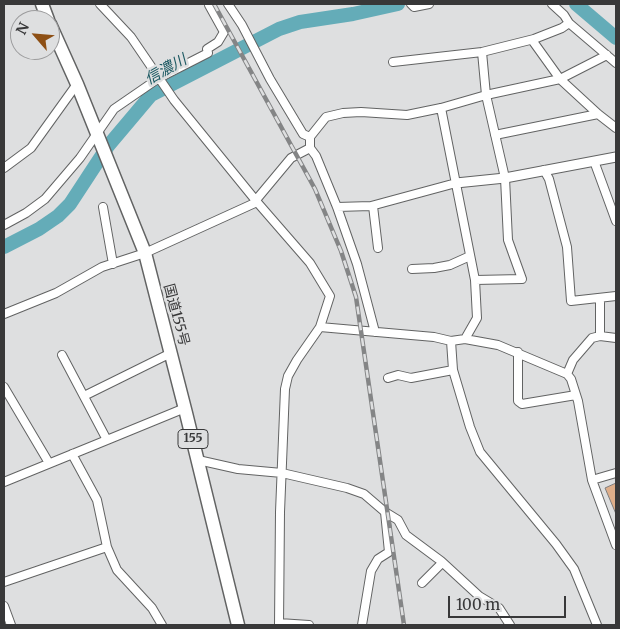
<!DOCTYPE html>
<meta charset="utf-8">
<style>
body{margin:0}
#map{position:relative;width:620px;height:629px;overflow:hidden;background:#dedfe0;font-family:Merriweather,serif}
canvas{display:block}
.frame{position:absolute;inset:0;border:5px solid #383839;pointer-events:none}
.north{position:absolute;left:10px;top:10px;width:50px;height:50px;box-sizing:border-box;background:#dedfe0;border:1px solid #9c9c9d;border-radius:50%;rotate:297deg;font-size:14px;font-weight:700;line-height:20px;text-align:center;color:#383839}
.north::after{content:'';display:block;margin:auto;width:18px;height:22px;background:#8d4f14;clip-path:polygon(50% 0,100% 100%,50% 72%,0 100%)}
.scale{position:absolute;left:448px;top:596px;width:118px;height:22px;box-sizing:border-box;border:2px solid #383839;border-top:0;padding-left:6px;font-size:15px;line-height:18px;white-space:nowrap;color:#383839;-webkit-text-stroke:4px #dedfe0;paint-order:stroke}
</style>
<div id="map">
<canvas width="620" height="629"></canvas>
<div class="frame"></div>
<div class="north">N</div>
<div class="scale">100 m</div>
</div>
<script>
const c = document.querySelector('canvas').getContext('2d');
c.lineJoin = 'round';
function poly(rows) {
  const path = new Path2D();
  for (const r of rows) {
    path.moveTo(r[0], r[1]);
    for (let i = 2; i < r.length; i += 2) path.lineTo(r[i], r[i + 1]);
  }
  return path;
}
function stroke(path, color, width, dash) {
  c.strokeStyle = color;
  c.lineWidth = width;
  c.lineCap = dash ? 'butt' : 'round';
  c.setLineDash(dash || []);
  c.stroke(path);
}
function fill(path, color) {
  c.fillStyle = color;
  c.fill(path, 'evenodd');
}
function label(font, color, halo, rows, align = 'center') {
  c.font = font + ' Merriweather,"Noto Sans JP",serif';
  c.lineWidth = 5;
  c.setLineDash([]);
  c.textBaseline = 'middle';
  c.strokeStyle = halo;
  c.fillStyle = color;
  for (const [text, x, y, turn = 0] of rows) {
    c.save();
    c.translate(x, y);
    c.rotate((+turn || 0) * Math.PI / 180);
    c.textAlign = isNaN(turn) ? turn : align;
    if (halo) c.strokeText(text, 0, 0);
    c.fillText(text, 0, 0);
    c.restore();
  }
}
stroke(poly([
 [576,4,616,38],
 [4,247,39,229,58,216,70,204,108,146,151,95,279,29,300,22,353,14,398,4]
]), '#64acb8', 14);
const building = poly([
 [616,483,616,514,605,488,616,483]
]);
fill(building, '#deae8a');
stroke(building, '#7e7d7d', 1);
const minor = poly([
 [100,4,131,37,174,100,257,202,310,263,330,296,320,327,297,360,288,376,285,389,280,512,279,625],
 [228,4,242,25,270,79,303,134,310,137],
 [411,4,414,7,429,4],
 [552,4,564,15,569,23,616,63],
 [532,40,560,79,598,114,616,128],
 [393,62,482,52,534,39,562,28,569,23],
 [441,108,475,280,477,318,465,339],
 [495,135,598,114],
 [594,161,616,221],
 [4,168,31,148,77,84],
 [544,170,549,179,567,247,571,301,616,296],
 [256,200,291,158,310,148],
 [373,206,378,248],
 [103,207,113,264],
 [337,207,371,206,456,183],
 [4,225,26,213,45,199,80,158,114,109,159,78,208,53,207,49,218,42,224,32,209,5,211,4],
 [412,269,434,268,450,265,470,256],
 [475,280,522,279,508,240,505,178,486,95,482,52],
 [4,314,56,293,102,267,145,253,257,202],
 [320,327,434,337,451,341,465,339,498,345,567,374,571,379,578,401,592,480,616,545],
 [375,332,357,264,337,207,316,156,310,148,310,137,326,117,343,113,361,112,407,115,441,108,486,95,560,79,607,55],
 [600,336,616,338],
 [451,341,453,370,470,427,480,452,556,544,574,569,597,625],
 [518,352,518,401,522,404,576,395],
 [567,374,573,360,592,338,600,336,600,299],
 [388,378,398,375,411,378,453,370],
 [4,387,49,463],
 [84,396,171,353],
 [107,440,185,408],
 [72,454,97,500,107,547,117,570,152,608,162,625],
 [198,460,238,469,282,473,347,488,364,494,385,512,398,520,406,535,441,561,479,596,499,608,510,625],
 [592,480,616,473],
 [4,482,107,440,62,355],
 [4,582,107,547],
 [422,583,442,563],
 [4,606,11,625],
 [279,623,309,625],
 [362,625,371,571,378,559,389,552,385,512]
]);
const tertiary = poly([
 [456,183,505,178,616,157]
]);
const trunk = poly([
 [42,4,48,20],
 [50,24,77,84,145,253,186,413,238,625]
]);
stroke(minor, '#626363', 10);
stroke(tertiary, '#626363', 11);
stroke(trunk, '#626363', 15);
stroke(minor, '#fff', 8);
stroke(tertiary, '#fff', 9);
stroke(trunk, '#fff', 12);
const rail = poly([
 [214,4,315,189,341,251,356,297,404,625]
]);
stroke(rail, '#848586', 4.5);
stroke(rail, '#dedfe0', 2.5, [8]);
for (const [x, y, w] of [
 [193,439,30]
]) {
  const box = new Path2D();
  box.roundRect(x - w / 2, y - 9.5, w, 19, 4);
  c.fillStyle = '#dedfe0';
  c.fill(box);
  stroke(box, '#383839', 1);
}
label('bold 12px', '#383839', null, [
 ["155",193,439]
]);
label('14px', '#383839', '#dedfe0', [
 ["国道155号",176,315,75]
]);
label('italic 15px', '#1c5962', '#dedfe0', [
 ["信濃川",166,70,-29]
]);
</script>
